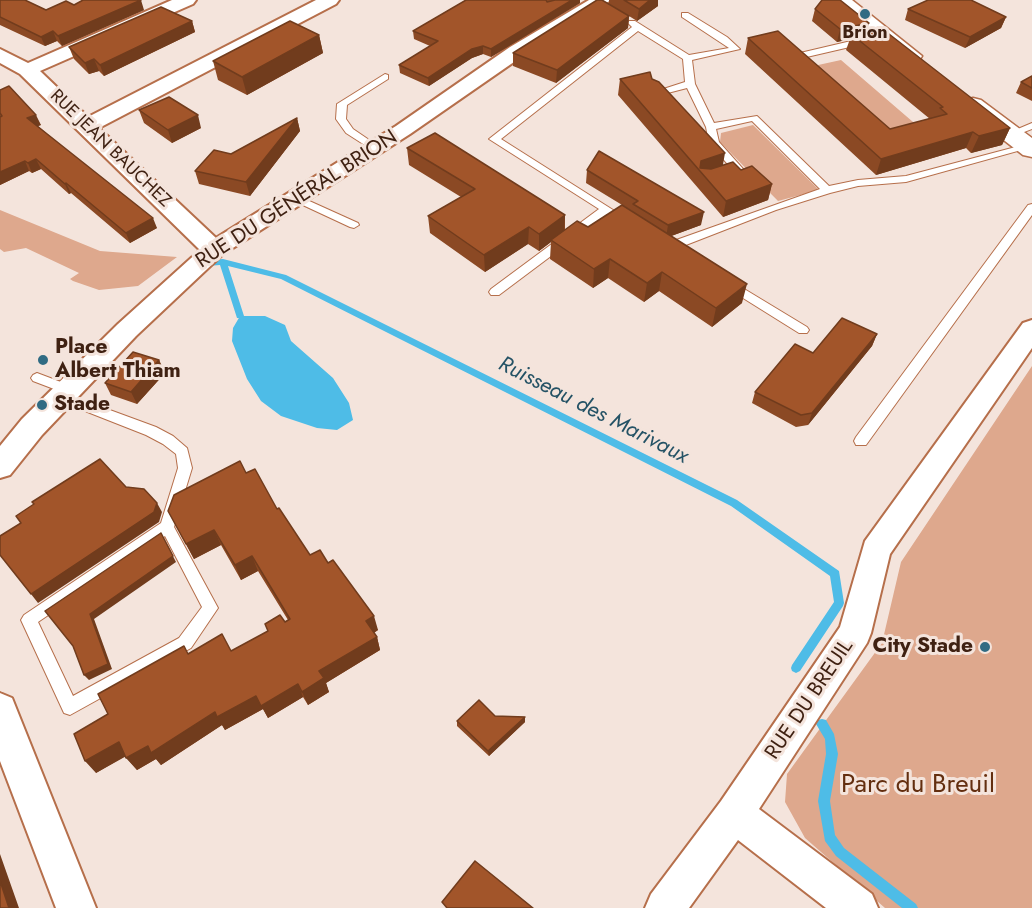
<!DOCTYPE html>
<meta charset="utf-8">
<style>
body{margin:0}
canvas{display:block;background:#f4e4dc}
</style>
<canvas width="1032" height="908"></canvas>
<script>
const c = document.querySelector('canvas').getContext('2d');
c.lineJoin = 'round';
function fill(path, color) {
  c.fillStyle = color;
  c.fill(path, 'evenodd');
}
function poly(rows) {
  const path = new Path2D();
  for (const r of rows) {
    path.moveTo(r[0], r[1]);
    for (let i = 2; i < r.length; i += 2) path.lineTo(r[i], r[i + 1]);
  }
  return path;
}
function stroke(path, color, width, dash) {
  c.strokeStyle = color;
  c.lineWidth = width;
  c.lineCap = dash ? 'butt' : 'round';
  c.setLineDash(dash || []);
  c.stroke(path);
}
function label(font, color, halo, rows, align = 'center') {
  c.font = font + ' Jost,sans-serif';
  c.lineWidth = 6;
  c.setLineDash([]);
  c.textBaseline = 'middle';
  c.strokeStyle = halo;
  c.fillStyle = color;
  for (const [text, x, y, turn = 0] of rows) {
    c.save();
    c.translate(x, y);
    c.rotate((+turn || 0) * Math.PI / 180);
    c.textAlign = isNaN(turn) ? turn : align;
    if (halo) c.strokeText(text, 0, 0);
    c.fillText(text, 0, 0);
    c.restore();
  }
}
fill(poly([
 [841,60,920,128,888,136,809,67],
 [753,125,819,190,778,201,720,142,721,133],
 [0,210,100,251,177,257,138,286,99,290,73,281,70,279,79,273,26,248,4,252,0,249],
 [1032,366,1032,908,885,908,805,838,785,802,787,774,882,643,901,562]
]), '#dea88d');
fill(poly([
 [240,316,265,316,285,325,291,341,333,378,349,403,353,420,337,430,317,428,281,416,261,401,247,379,232,341,233,328]
]), '#4ebce7');
fill(poly([
 [223,259,286,275,737,500,839,571,844,603,843,606,800,671,796,673,792,671,791,668,792,665,834,602,830,576,731,506,281,279,228,266,244,316,243,318,237,318,220,265,207,266,203,263,207,260,223,259],
 [822,719,826,720,834,734,838,754,830,801,835,835,844,848,916,904,918,908,902,908,836,856,825,841,818,801,826,754,825,739,816,724,818,720,822,719]
]), '#4ebce7');
const service = poly([
 [682,13,688,13,727,37,740,49,692,60,695,84,714,123,757,116,829,186,858,180,906,176,1027,144,1032,147,906,182,858,186,830,193,776,210,673,250,665,250,665,244,820,189,752,121,716,129,719,142,744,170,735,174,727,174,727,170,732,169,709,143,706,127,687,88,656,96,651,93,685,82,683,59,638,31,501,139,632,222,631,224,623,224,607,214,499,295,491,295,489,292,491,289,599,209,489,139,632,27,628,23,629,21,635,21,689,55,729,48,682,17,682,13],
 [864,38,868,41,867,43,798,59,787,51,791,48,800,53,864,38],
 [385,74,388,75,388,79,347,105,346,119,353,129,378,146,378,150,374,151,346,133,336,119,337,104,385,74],
 [1032,123,1032,129,1011,137,1006,134,1032,123],
 [296,195,358,223,359,225,354,228,350,227,292,200,292,196,296,195],
 [1032,204,1032,215,866,445,856,445,854,441,856,437,1028,205,1032,204],
 [731,281,807,327,809,330,807,333,799,333,727,288,725,285,727,282,731,281],
 [37,373,74,387,75,390,69,395,156,427,173,436,187,448,192,468,174,527,218,608,191,648,70,715,64,713,21,620,24,615,161,523,178,468,176,454,163,444,146,435,57,400,56,397,62,392,33,381,31,378,33,375,37,373],
 [165,536,202,607,179,638,73,696,38,622,165,536]
]);
const minor = poly([
 [172,0,196,0,193,4,40,71,88,117,316,0,339,0,336,4,99,128,216,238,396,126,510,47,589,0,611,0,524,55,410,134,222,255,136,336,42,435,10,475,0,478,0,446,22,419,118,324,200,250,20,74,0,63,0,49,28,63,172,0],
 [1032,320,1032,348,890,554,871,633,867,643,759,809,872,894,878,908,826,908,738,840,689,908,645,908,651,894,721,801,840,627,865,541,1023,323,1032,320],
 [0,693,12,698,96,908,56,908,0,761,0,693]
]);
const tertiary = poly([
 [829,0,852,0,922,56,919,61,911,63,903,61,829,0],
 [973,98,981,100,1032,138,1032,157,1023,155,965,110,961,105,965,100,973,98]
]);
stroke(service, '#b66f4b', 2);
stroke(minor, '#b66f4b', 4);
stroke(tertiary, '#b66f4b', 3);
fill(service, '#fff');
fill(minor, '#fff');
fill(tertiary, '#fff');
fill(poly([
 [0,0,46,10,74,5,144,10,62,46,57,41,45,46,0,25],
 [466,0,580,0,580,3,491,57,483,54,472,58,429,86,400,73,399,65,430,46,414,39,413,31],
 [609,0,658,0,658,6,637,21,629,16,628,28,556,83,513,66,513,53,609,4],
 [815,9,867,30,1010,128,1002,145,971,153,966,148,876,175,745,54,748,38,890,129,930,119,846,50,850,39,837,42,812,21],
 [908,9,1006,17,1001,28,965,48,905,20],
 [192,21,195,32,104,76,99,71,89,74,74,59,69,47],
 [319,35,323,53,247,95,218,80,213,61],
 [1032,76,1032,101,1016,93,1021,82],
 [620,79,652,79,723,165,741,170,772,184,768,200,723,217,618,95],
 [0,90,41,125,38,126,157,228,130,243,71,193,69,194,41,169,32,173,29,171,0,185],
 [139,110,201,128,172,143,144,123],
 [297,118,300,131,250,196,199,184,195,171,231,154],
 [407,148,565,215,565,230,588,227,632,212,632,211,586,183,587,170,701,225,671,236,742,303,712,327,659,291,644,302,608,278,593,288,550,259,551,242,539,251,528,244,485,272,430,233,428,216,461,197,409,165],
 [877,334,872,346,808,425,796,427,752,403,755,392,813,353],
 [159,360,165,373,137,404,111,395,105,383],
 [246,473,277,509,310,555,328,563,378,630,374,633,377,637,380,650,326,683,329,692,308,705,303,697,268,718,263,709,225,730,222,725,161,765,156,759,137,770,125,756,96,773,108,714,189,654,231,651,268,631,265,624,285,622,288,620,258,571,241,580,221,545,194,559,168,511],
 [495,716,525,717,525,722,489,756,457,726,457,721]
]), '#8b4924');
fill(poly([
 [141,0,144,10,62,46,58,36],
 [572,0,580,0,580,3,491,57,491,49],
 [650,0,658,0,658,6,637,21,639,9],
 [629,16,628,28,556,83,557,70],
 [1006,17,1001,28,965,48,970,37],
 [192,21,195,32,104,76,100,65],
 [869,23,865,35,851,34,850,39,837,42,840,29],
 [53,31,57,41,45,46,41,37],
 [319,35,323,53,247,95,242,77],
 [483,46,483,54,472,58,429,86,428,78,472,49],
 [94,59,99,71,89,74,85,63],
 [36,115,41,125,32,128,27,118],
 [198,115,201,128,172,143,168,130],
 [297,118,300,131,250,196,246,182],
 [1010,128,1002,145,971,153,979,136],
 [973,132,966,148,876,175,881,159],
 [725,153,722,170,700,170,701,161],
 [36,159,41,169,32,173,28,163],
 [25,161,29,171,0,185,0,172],
 [66,183,71,193,69,194,65,184],
 [772,184,768,200,723,217,726,201],
 [704,212,701,225,666,238,668,225],
 [565,215,564,232,551,240,551,242,539,251,539,234],
 [153,218,157,228,130,243,126,233],
 [529,227,528,244,485,272,484,255],
 [610,259,608,278,593,288,594,269],
 [662,272,659,291,644,302,647,283],
 [747,284,742,303,712,327,716,308],
 [877,334,872,346,808,425,812,413],
 [159,360,165,373,137,404,131,392],
 [157,503,162,512,159,522,38,603,31,594],
 [214,530,221,545,194,559,186,544],
 [161,533,176,562,94,619,112,669,89,680,84,675,90,614],
 [252,556,258,571,241,580,235,565],
 [374,616,378,630,370,635,366,621],
 [377,637,380,650,326,683,329,692,308,705,302,692,319,671],
 [298,684,303,697,268,718,263,709,225,730,222,725,161,765,156,759,137,770,126,758,148,746,215,712,256,696],
 [525,717,525,722,489,756,488,751],
 [119,742,130,754,96,773,85,761],
 [0,854,19,908,9,908,0,881]
]), '#713c1d');
const building = poly([
 [0,0,25,0,46,10,66,1,74,5,83,0,141,0,58,36,53,31,41,37,0,17,0,0],
 [466,0,546,0,547,2,555,0,572,0,491,49,483,46,472,49,428,78,399,65,438,41,413,31,466,0],
 [597,0,602,0,629,16,557,70,513,53,597,0],
 [624,0,650,0,639,9,624,0],
 [822,0,840,0,869,23,840,29,815,9,822,0],
 [928,0,971,0,1006,17,970,37,908,9,928,0],
 [161,7,192,21,100,65,94,59,85,63,69,47,161,7],
 [290,21,319,35,242,77,213,61,290,21],
 [880,27,1010,128,979,136,973,132,881,159,748,38,778,31,890,129,947,114,940,108,943,107,851,34,880,27],
 [650,72,652,79,659,82,725,153,701,161,700,168,711,169,733,162,741,170,752,166,772,184,726,201,620,79,650,72],
 [1032,76,1032,88,1021,82,1032,76],
 [9,86,36,115,27,118,153,218,126,233,66,183,65,184,36,159,28,163,25,161,0,172,0,117,2,116,0,113,0,90,9,86],
 [169,97,198,115,168,130,139,110,169,97],
 [297,118,246,182,195,171,214,150,231,154,297,118],
 [435,133,565,215,539,234,529,227,484,255,428,216,475,189,407,148,435,133],
 [599,151,704,212,668,225,633,204,638,201,587,170,599,151],
 [622,205,747,284,716,308,662,272,647,283,610,259,594,269,551,240,577,221,588,227,622,205],
 [842,318,877,334,812,413,801,415,755,392,795,344,813,353,842,318],
 [133,352,159,360,131,392,105,383,133,352],
 [100,459,126,487,144,489,157,503,154,512,31,594,0,555,0,536,21,523,16,516,34,504,32,502,100,459],
 [240,461,246,473,255,469,277,509,279,508,310,555,320,550,328,563,333,560,374,616,366,621,377,637,319,671,324,678,302,692,298,684,261,706,256,696,217,717,215,712,151,753,148,746,126,758,119,742,85,761,74,734,108,714,98,694,184,646,188,654,222,634,231,651,268,631,265,624,280,615,285,622,290,619,252,556,235,565,214,530,186,544,168,511,174,495,240,461],
 [161,533,173,556,90,614,108,664,84,675,73,646,45,611,161,533],
 [479,700,495,716,525,717,488,751,457,721,479,700],
 [475,861,533,908,447,908,442,902,475,861],
 [0,881,9,908,0,908,0,881]
]);
fill(building, '#a2552a');
stroke(building, '#713c1d', 1.5);
for (const [x, y, r, color] of [
 [865,14,6,"#306b83"],
 [43,360,6,"#306b83"],
 [42,405,6,"#306b83"],
 [985,647,6,"#306b83"]
]) {
  const dot = new Path2D();
  dot.arc(x, y, r, 0, 2 * Math.PI);
  c.fillStyle = color;
  c.fill(dot);
  stroke(dot, '#f4e4dc', 2);
}
label('bold 18px', '#3f2112', '#f4e4dc', [
 ["Brion",865,34]
]);
label('18px', '#3f2112', '#f4e4dc', [
 ["RUE JEAN BAUCHEZ",110,149,44]
]);
label('21px', '#3f2112', '#f4e4dc', [
 ["RUE DU GÉNÉRAL BRION",297,200,-33],
 ["RUE DU BREUIL",810,700,-56]
]);
label('bold 21px', '#3f2112', '#f4e4dc', [
 ["Place",55,348],
 ["Albert Thiam",55,372],
 ["Stade",54,405],
 ["City Stade",973,647,"right"]
], 'left');
label('italic 22px', '#245265', '#f4e4dc', [
 ["Ruisseau des Marivaux",593,411,27]
]);
label('26px', '#632e0f', '#f4e4dc', [
 ["Parc du Breuil",918,786]
]);
</script>
